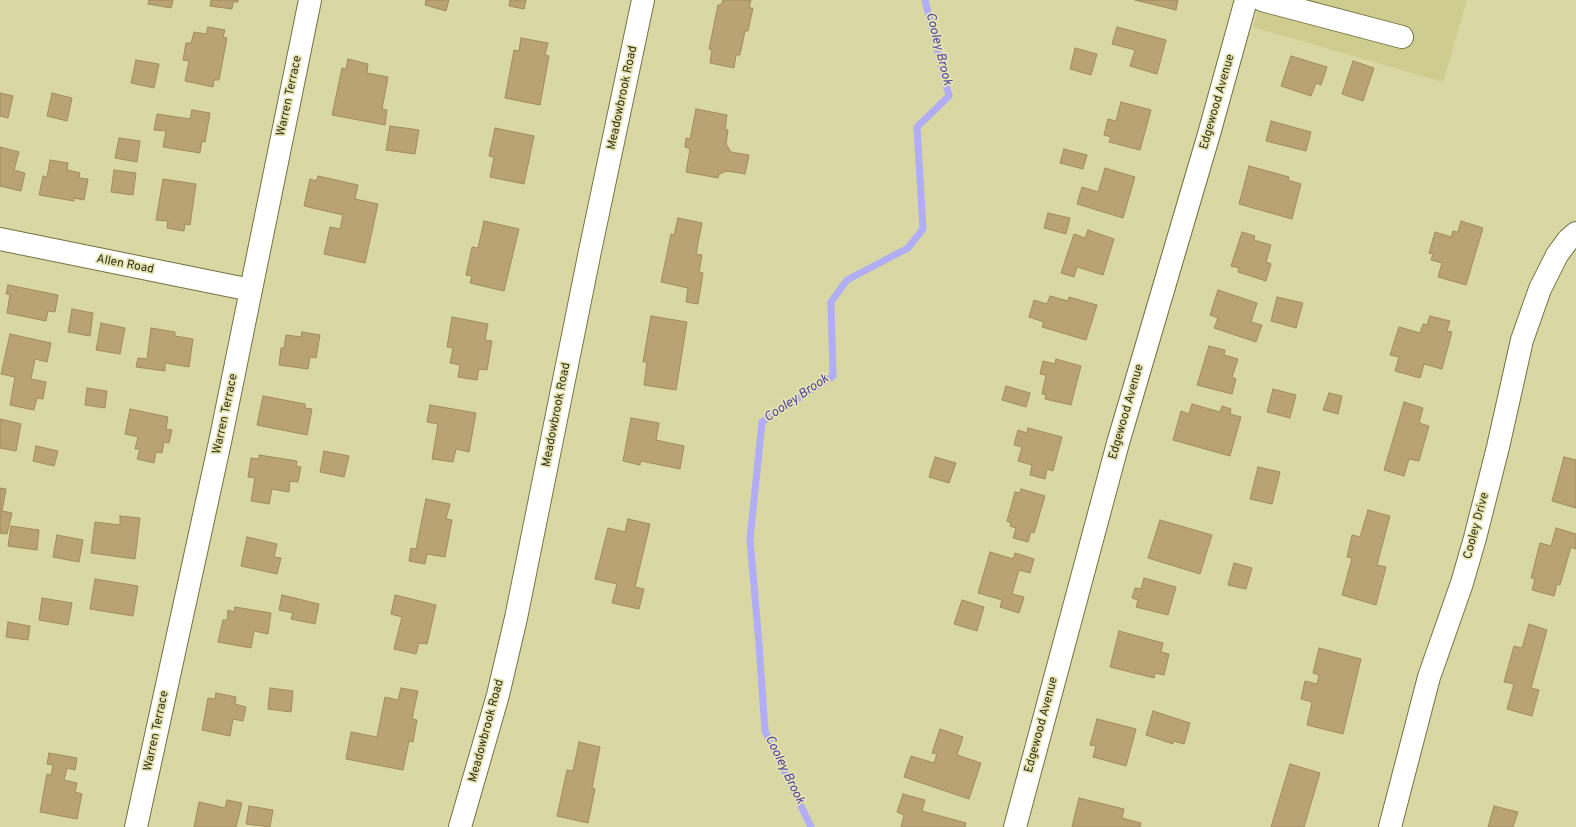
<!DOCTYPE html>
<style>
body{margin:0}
canvas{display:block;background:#d9d7a3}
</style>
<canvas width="1576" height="827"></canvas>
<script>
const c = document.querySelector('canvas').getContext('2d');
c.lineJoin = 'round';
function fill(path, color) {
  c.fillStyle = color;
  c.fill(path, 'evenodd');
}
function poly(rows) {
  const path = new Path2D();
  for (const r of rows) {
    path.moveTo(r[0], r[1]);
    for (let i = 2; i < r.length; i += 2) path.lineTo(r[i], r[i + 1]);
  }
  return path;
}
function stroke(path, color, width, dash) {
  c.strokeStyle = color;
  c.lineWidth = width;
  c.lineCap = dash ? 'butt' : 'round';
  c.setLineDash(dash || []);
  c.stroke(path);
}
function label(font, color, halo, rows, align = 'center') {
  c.font = font + ' Overpass,sans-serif';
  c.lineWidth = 3.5;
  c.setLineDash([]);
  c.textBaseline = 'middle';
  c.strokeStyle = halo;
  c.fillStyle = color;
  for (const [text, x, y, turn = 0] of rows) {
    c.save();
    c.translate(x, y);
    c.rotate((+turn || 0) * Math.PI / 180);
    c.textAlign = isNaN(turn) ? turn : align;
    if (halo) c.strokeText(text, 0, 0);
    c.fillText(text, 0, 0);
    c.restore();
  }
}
fill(poly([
 [1261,0,1467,0,1443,82,1253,27]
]), '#cfcc90');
stroke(poly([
 [811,827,765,731,759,644,750,539,762,422,833,376,831,302,847,280,908,248,923,229,917,127,949,96,925,0]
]), '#b1adf6', 7);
const building = poly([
 [149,0,173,0,171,8,148,4,149,0],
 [211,0,238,0,238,2,233,2,232,9,210,6,211,0],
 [426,0,449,0,446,11,425,5,426,0],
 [510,0,526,0,524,9,509,6,510,0],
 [723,0,751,0,749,8,753,8,748,31,745,31,740,55,736,55,734,68,710,63,712,50,709,49,718,5,721,5,723,0],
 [1135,0,1178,0,1176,10,1135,0],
 [208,27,225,30,223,37,227,38,219,80,214,80,213,87,185,81,189,61,183,60,186,43,191,43,194,32,206,34,208,27],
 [1117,27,1166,40,1157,74,1130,66,1135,50,1112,44,1117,27],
 [521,38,548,43,545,55,549,56,540,105,505,98,514,50,519,51,521,38],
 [1075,48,1097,54,1091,75,1070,69,1075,48],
 [1291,56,1327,67,1321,85,1316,83,1311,96,1281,86,1291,56],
 [348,59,368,64,367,73,388,77,382,109,387,110,385,125,332,115,342,68,346,69,348,59],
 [136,60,159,64,154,88,131,83,136,60],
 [1353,61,1374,68,1363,101,1342,94,1353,61],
 [0,93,13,96,8,118,0,116,0,93],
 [52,93,72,98,67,121,47,116,52,93],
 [1121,102,1151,110,1140,150,1109,142,1111,137,1104,135,1108,119,1116,121,1121,102],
 [696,109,727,115,725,129,728,130,726,144,731,152,749,155,745,174,727,171,719,174,718,178,686,172,690,149,685,147,686,138,690,139,696,109],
 [192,110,210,113,205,142,202,141,200,153,163,147,166,131,154,130,157,114,190,119,192,110],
 [1271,121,1311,132,1306,151,1266,141,1271,121],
 [390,126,419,130,415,154,386,150,390,126],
 [495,128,534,136,524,184,490,177,494,157,489,156,495,128],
 [119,138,140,141,137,162,115,158,119,138],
 [0,147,19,152,14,170,25,173,21,191,0,186,0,147],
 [1064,149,1087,155,1083,169,1060,163,1064,149],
 [50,160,68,163,67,170,80,173,79,178,88,179,84,200,74,198,74,201,39,195,43,176,47,177,50,160],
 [1249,166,1289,177,1288,180,1301,184,1292,219,1239,204,1249,166],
 [1105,168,1135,177,1123,218,1077,204,1082,187,1098,192,1105,168],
 [114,170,136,173,133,195,111,192,114,170],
 [318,176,358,185,355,199,378,204,365,263,324,254,330,227,340,229,343,215,304,206,310,179,316,181,318,176],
 [163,179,196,184,190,225,185,224,184,231,167,228,168,221,156,220,163,179],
 [1048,213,1070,218,1066,234,1044,228,1048,213],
 [678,218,702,223,696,254,702,255,699,272,703,273,698,304,686,302,688,288,661,282,671,234,674,235,678,218],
 [484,221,519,229,504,291,470,283,472,276,466,275,472,247,478,248,484,221],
 [1461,221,1483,228,1466,285,1438,277,1442,263,1431,260,1433,254,1429,253,1435,232,1451,237,1453,231,1458,232,1461,221],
 [1088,230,1114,239,1103,275,1077,267,1074,277,1061,273,1074,234,1085,238,1088,230],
 [1242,232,1255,236,1254,240,1271,245,1266,262,1271,264,1266,281,1238,272,1239,268,1231,266,1242,232],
 [8,285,58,295,55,312,48,311,46,321,7,313,10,294,6,294,8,285],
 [1218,290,1257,303,1251,322,1262,325,1256,342,1214,328,1218,318,1210,315,1218,290],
 [1050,296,1068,301,1069,297,1097,305,1086,340,1042,327,1044,322,1029,317,1034,300,1047,304,1050,296],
 [1277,297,1303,303,1296,328,1271,321,1277,297],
 [72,309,93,313,90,336,68,332,72,309],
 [651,316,687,322,676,390,644,385,647,362,643,362,651,316],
 [1430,316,1450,321,1447,331,1452,332,1442,369,1424,364,1420,378,1395,371,1399,357,1390,355,1399,327,1420,333,1423,324,1427,325,1430,316],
 [452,317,488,324,485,340,492,341,487,370,479,369,477,380,458,377,460,365,450,363,453,348,447,347,452,317],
 [101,323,125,328,120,354,96,350,101,323],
 [151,328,175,332,175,336,193,339,189,367,165,363,165,371,136,367,138,358,147,359,151,328],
 [302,332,320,335,316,358,310,357,308,369,279,365,281,348,284,348,286,335,301,337,302,332],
 [10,334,51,343,47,362,35,359,31,379,46,382,43,399,37,398,34,410,10,405,15,377,1,374,10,334],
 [1209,346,1225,350,1224,355,1238,359,1232,377,1236,379,1232,394,1197,385,1209,346],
 [1056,359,1081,366,1071,405,1045,399,1046,395,1042,394,1046,375,1040,374,1043,361,1055,364,1056,359],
 [1006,386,1030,393,1026,407,1002,400,1006,386],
 [87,388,107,391,105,408,85,405,87,388],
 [1273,389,1296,395,1290,418,1267,412,1273,389],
 [1329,393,1342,396,1338,414,1323,410,1329,393],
 [263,396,305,404,305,408,312,409,307,435,257,425,263,396],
 [1404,402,1423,408,1419,423,1429,426,1419,461,1409,459,1404,476,1384,470,1404,402],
 [1192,404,1220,412,1222,406,1231,409,1230,414,1241,417,1230,456,1173,440,1181,411,1189,414,1192,404],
 [430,405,476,413,469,452,456,449,453,462,432,459,438,424,427,422,430,405],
 [130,409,168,417,166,429,172,430,169,443,164,442,162,453,156,452,154,463,137,459,140,449,135,449,138,437,125,434,130,409],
 [631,418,659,423,656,440,684,446,680,469,641,461,640,465,623,461,631,418],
 [0,419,21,424,16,451,0,448,0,419],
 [1028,428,1062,437,1053,471,1047,469,1045,479,1030,475,1032,465,1018,461,1022,447,1014,445,1018,430,1027,433,1028,428],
 [36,446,58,451,54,466,33,461,36,446],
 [324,451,349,456,344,477,320,472,324,451],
 [259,455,297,461,296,466,301,467,298,482,290,481,289,492,272,489,269,504,251,501,255,478,248,477,251,458,259,459,259,455],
 [935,457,956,463,949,483,929,477,935,457],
 [1564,457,1576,460,1576,508,1552,501,1564,457],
 [1258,467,1280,472,1272,504,1250,499,1258,467],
 [0,488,6,489,2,511,12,513,7,534,0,533,0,488],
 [1021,489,1045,496,1034,533,1031,532,1028,542,1013,538,1016,528,1010,526,1011,523,1007,521,1015,492,1020,493,1021,489],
 [426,499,450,504,446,519,452,520,445,557,427,554,425,564,409,561,411,548,416,549,426,499],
 [1368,510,1390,516,1377,565,1386,567,1376,605,1342,595,1352,558,1347,557,1352,535,1360,537,1368,510],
 [120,516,140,518,135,559,91,553,95,522,120,525,120,516],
 [628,519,650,524,635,587,644,589,639,609,612,603,617,584,595,579,608,528,625,532,628,519],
 [1160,520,1212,535,1200,574,1148,558,1160,520],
 [11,526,39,530,37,550,8,546,11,526],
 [1556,528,1576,534,1576,549,1571,547,1560,585,1557,584,1554,596,1532,590,1535,579,1531,578,1540,543,1551,546,1556,528],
 [57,535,83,540,79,562,53,557,57,535],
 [247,537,277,544,274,557,281,558,277,574,241,566,247,537],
 [990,552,1013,559,1015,553,1034,559,1030,573,1019,570,1012,594,1024,597,1019,613,1000,607,1002,600,978,593,990,552],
 [1234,563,1252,568,1246,589,1228,585,1234,563],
 [1144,578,1176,587,1168,615,1136,607,1138,600,1132,598,1135,588,1141,589,1144,578],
 [95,579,138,586,133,616,90,609,95,579],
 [282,595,319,604,315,624,291,619,293,613,279,610,282,595],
 [395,595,436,605,427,644,419,643,416,654,394,649,402,617,391,614,395,595],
 [42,598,72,603,68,625,39,620,42,598],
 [962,600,984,607,977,631,954,624,962,600],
 [235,607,271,613,268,634,254,631,251,648,218,642,223,620,227,620,228,610,234,612,235,607],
 [8,622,30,626,28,640,6,637,8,622],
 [1529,624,1547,630,1531,688,1539,690,1532,716,1507,709,1514,684,1504,682,1514,646,1522,648,1529,624],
 [1119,631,1163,643,1161,652,1169,654,1164,675,1155,673,1154,678,1110,667,1119,631],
 [1319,648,1361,659,1343,734,1307,725,1312,702,1301,699,1305,681,1317,684,1319,675,1313,673,1319,648],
 [270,688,293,691,291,712,268,709,270,688],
 [401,688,418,691,412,719,417,720,413,742,409,741,403,770,346,759,351,732,377,737,385,697,398,700,401,688],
 [216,693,236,697,235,704,246,707,243,721,233,719,230,736,202,730,208,698,215,699,216,693],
 [1153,711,1190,723,1184,744,1173,741,1173,744,1146,735,1153,711],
 [1097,719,1136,729,1126,766,1093,757,1096,746,1090,745,1097,719],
 [940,729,963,737,957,755,981,763,969,799,904,777,911,756,934,763,937,754,932,753,940,729],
 [579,742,600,747,592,788,595,789,588,823,557,816,567,770,573,771,579,742],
 [49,753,77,758,75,770,67,768,64,780,77,783,75,792,82,794,77,819,40,812,47,774,51,775,53,765,47,764,49,753],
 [1290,764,1320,773,1304,827,1271,827,1290,764],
 [903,794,925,800,922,811,966,823,965,827,901,827,904,815,897,812,903,794],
 [1079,798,1124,809,1122,818,1141,823,1140,827,1072,827,1079,798],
 [227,800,242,803,236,827,194,827,199,802,225,808,227,800],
 [249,806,273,810,270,827,246,824,249,806],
 [1494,806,1518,812,1513,827,1488,827,1494,806]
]);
fill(building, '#b9a374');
stroke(building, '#a28c5e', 1);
const minor = poly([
 [1262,0,1402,37],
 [0,239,251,290],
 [136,827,220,442,310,0],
 [460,827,498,695,516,618,590,251,643,0],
 [1015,827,1118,443,1209,134,1246,0],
 [1390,827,1429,677,1462,583,1475,538,1498,447,1522,340,1540,289,1557,255,1568,240,1576,233]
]);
stroke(minor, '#747242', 24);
stroke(minor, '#fff', 22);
label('12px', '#32311c', '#e6e4b0', [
 ["Warren Terrace",290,96,-78],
 ["Meadowbrook Road",623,98,-78],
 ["Edgewood Avenue",1218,102,-74],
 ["Allen Road",125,265,11],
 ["Edgewood Avenue",1127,412,-74],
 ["Warren Terrace",226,414,-78],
 ["Meadowbrook Road",557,415,-79],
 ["Cooley Drive",1477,526,-75],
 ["Edgewood Avenue",1042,725,-75],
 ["Warren Terrace",157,731,-78],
 ["Meadowbrook Road",487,731,-75]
]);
label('italic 13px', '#5240a7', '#e6e4b0', [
 ["Cooley Brook",938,49,76],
 ["Cooley Brook",797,399,-34],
 ["Cooley Brook",784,770,64]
]);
</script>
